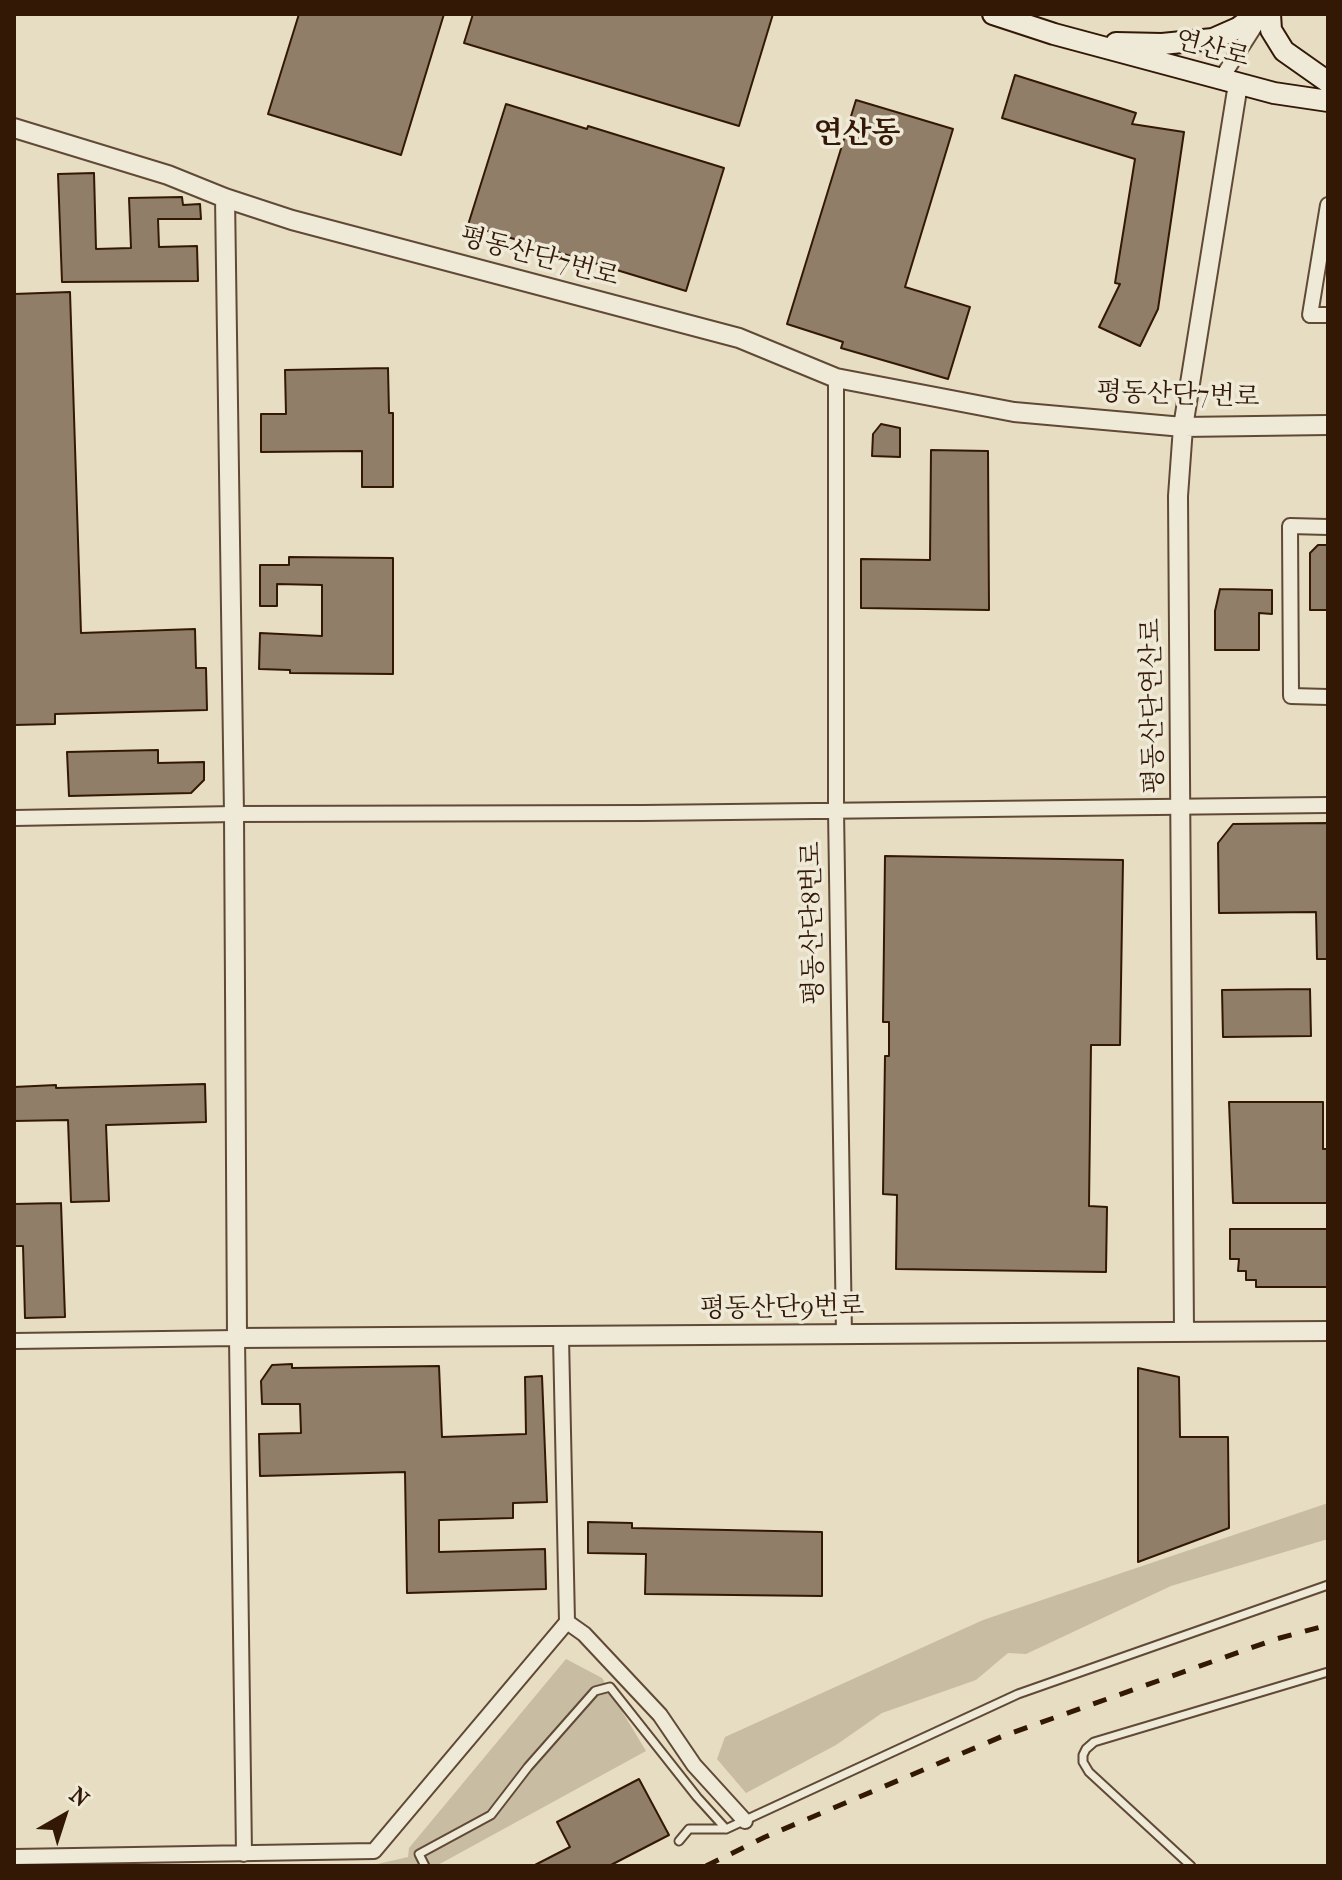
<!DOCTYPE html>
<meta charset="utf-8">
<style>
body{margin:0}
#map{position:relative;width:1342px;height:1880px;overflow:hidden;background:#e7ddc3;font-family:"IM FELL French Canon",serif}
canvas{display:block}
.frame{position:absolute;inset:0;border:16px solid #331806;pointer-events:none}
.north{position:absolute;left:24px;top:1776px;width:80px;height:80px;-webkit-text-stroke:6px #efe9d8;paint-order:stroke;rotate:39deg;font-size:22px;font-weight:700;line-height:32px;text-align:center;color:#331806}
.north::after{content:'';display:block;margin:auto;width:28px;height:36px;background:#331806;clip-path:polygon(50% 0,100% 100%,50% 72%,0 100%)}
</style>
<div id="map">
<canvas width="1342" height="1880"></canvas>
<div class="frame"></div>
<div class="north">N</div>
</div>
<script>
const c = document.querySelector('canvas').getContext('2d');
c.lineJoin = 'round';
function fill(path, color) {
  c.fillStyle = color;
  c.fill(path, 'evenodd');
}
function poly(rows) {
  const path = new Path2D();
  for (const r of rows) {
    path.moveTo(r[0], r[1]);
    for (let i = 2; i < r.length; i += 2) path.lineTo(r[i], r[i + 1]);
  }
  return path;
}
function stroke(path, color, width, dash) {
  c.strokeStyle = color;
  c.lineWidth = width;
  c.lineCap = dash ? 'butt' : 'round';
  c.setLineDash(dash || []);
  c.stroke(path);
}
function label(font, color, halo, rows, align = 'center') {
  c.font = font + ' "IM FELL French Canon","Noto Serif KR",serif';
  c.lineWidth = 7;
  c.setLineDash([]);
  c.textBaseline = 'middle';
  c.strokeStyle = halo;
  c.fillStyle = color;
  for (const [text, x, y, turn = 0] of rows) {
    c.save();
    c.translate(x, y);
    c.rotate((+turn || 0) * Math.PI / 180);
    c.textAlign = isNaN(turn) ? turn : align;
    if (halo) c.strokeText(text, 0, 0);
    c.fillText(text, 0, 0);
    c.restore();
  }
}
fill(poly([
 [1328,1503,1328,1539,1171,1586,1026,1654,1008,1653,976,1680,882,1713,836,1745,746,1793,717,1759,725,1737,983,1620],
 [566,1659,602,1678,646,1751,436,1866,369,1866,408,1857,409,1848]
]), '#c8bca3');
const building = poly([
 [299,14,444,14,401,155,268,114,299,14],
 [473,14,773,14,739,126,464,43,473,14],
 [1015,75,1136,113,1132,124,1184,132,1158,309,1140,346,1099,327,1120,284,1115,283,1135,159,1002,118,1015,75],
 [856,100,953,129,905,287,970,307,948,379,841,348,843,342,787,324,856,100],
 [506,104,587,129,588,126,724,168,686,291,468,225,506,104],
 [94,173,96,249,131,248,129,198,182,197,183,205,200,204,201,219,158,219,159,247,197,246,198,281,62,282,58,174,94,173],
 [70,292,81,633,195,629,196,668,206,668,207,710,55,714,55,724,14,725,14,294,70,292],
 [388,368,389,413,393,413,393,487,362,487,362,451,261,452,261,414,286,414,285,370,388,368],
 [881,424,900,428,900,457,872,456,873,434,881,424],
 [931,450,988,451,989,610,861,608,861,559,930,560,931,450],
 [1318,545,1328,545,1328,610,1310,610,1310,553,1318,545],
 [289,557,393,558,393,674,290,673,290,670,259,669,260,633,322,636,322,585,277,584,277,606,260,606,260,565,289,565,289,557],
 [1220,589,1272,590,1272,614,1259,613,1259,650,1215,650,1215,611,1220,589],
 [158,750,158,763,204,762,204,780,191,793,69,796,67,752,158,750],
 [1328,823,1328,959,1317,959,1316,912,1219,913,1218,843,1233,824,1328,823],
 [885,856,1123,860,1120,1045,1091,1045,1089,1206,1107,1207,1106,1272,896,1269,897,1195,883,1194,885,1056,889,1056,889,1022,883,1022,885,856],
 [1310,989,1311,1036,1223,1037,1222,990,1310,989],
 [205,1084,206,1122,106,1125,109,1201,71,1202,68,1120,14,1121,14,1087,56,1085,56,1088,205,1084],
 [1229,1102,1323,1102,1323,1149,1328,1149,1328,1203,1233,1203,1229,1102],
 [61,1203,65,1317,25,1318,23,1246,14,1246,14,1204,61,1203],
 [1230,1229,1328,1229,1328,1287,1256,1287,1256,1280,1246,1280,1246,1271,1238,1271,1239,1259,1230,1259,1230,1229],
 [292,1364,292,1368,439,1366,442,1437,526,1434,525,1377,542,1376,547,1502,513,1503,513,1518,439,1520,439,1552,545,1549,546,1589,407,1593,405,1472,260,1476,259,1434,301,1433,300,1404,262,1404,261,1381,272,1365,292,1364],
 [1138,1368,1179,1377,1180,1437,1228,1437,1229,1528,1138,1562,1138,1368],
 [588,1522,632,1523,632,1528,822,1532,822,1596,645,1594,646,1554,588,1553,588,1522],
 [639,1779,669,1835,609,1866,533,1866,570,1847,557,1822,639,1779]
]);
fill(building, '#917e68');
stroke(building, '#331806', 2);
const service = poly([
 [679,1841,689,1829,726,1829,1018,1694,1328,1585],
 [425,1866,419,1854,491,1815,528,1767,595,1691,610,1687,697,1797,726,1829],
 [1191,1866,1089,1772,1083,1762,1083,1755,1086,1749,1094,1742,1328,1672]
]);
const minor = poly([
 [1221,79,1262,15],
 [1328,205,1310,315,1328,315],
 [836,378,836,810,844,1335],
 [1328,527,1290,526,1291,696,1328,697],
 [14,818,234,814,643,813,1328,805],
 [561,1337,567,1622],
 [14,1341,237,1338,244,1854],
 [14,1857,374,1851,567,1622,584,1634,660,1715,694,1765,745,1821]
]);
const tertiary = poly([
 [14,128,168,175,225,198,292,220,739,338,836,378,1014,412,1183,427,1328,425],
 [225,198,234,814,237,1338,1328,1331],
 [1184,1332,1178,496,1183,427,1238,84]
]);
const secondary = poly([
 [993,14,1054,34,1274,93,1328,101],
 [1270,14,1271,30,1284,51,1328,82],
 [1116,43,1162,44,1213,39,1238,28,1257,14]
]);
stroke(service, '#604935', 11);
stroke(minor, '#604935', 18);
stroke(tertiary, '#604935', 22);
stroke(secondary, '#331806', 24);
stroke(service, '#efe9d8', 7);
stroke(minor, '#efe9d8', 14);
stroke(tertiary, '#efe9d8', 18);
stroke(secondary, '#efe9d8', 20);
stroke(poly([
 [706,1866,765,1837,1003,1736,1276,1639,1328,1625]
]), '#331806', 5, [14, 14]);
label('26px', '#331806', '#efe9d8', [
 ["연산로",1212,50,15],
 ["평동산단7번로",539,258,15],
 ["평동산단7번로",1178,396,2],
 ["평동산단연산로",1154,706,-91],
 ["평동산단8번로",814,923,-91],
 ["평동산단9번로",782,1309,-1]
]);
label('bold 30px', '#331806', '#efe9d8', [
 ["연산동",857,135]
]);
</script>
